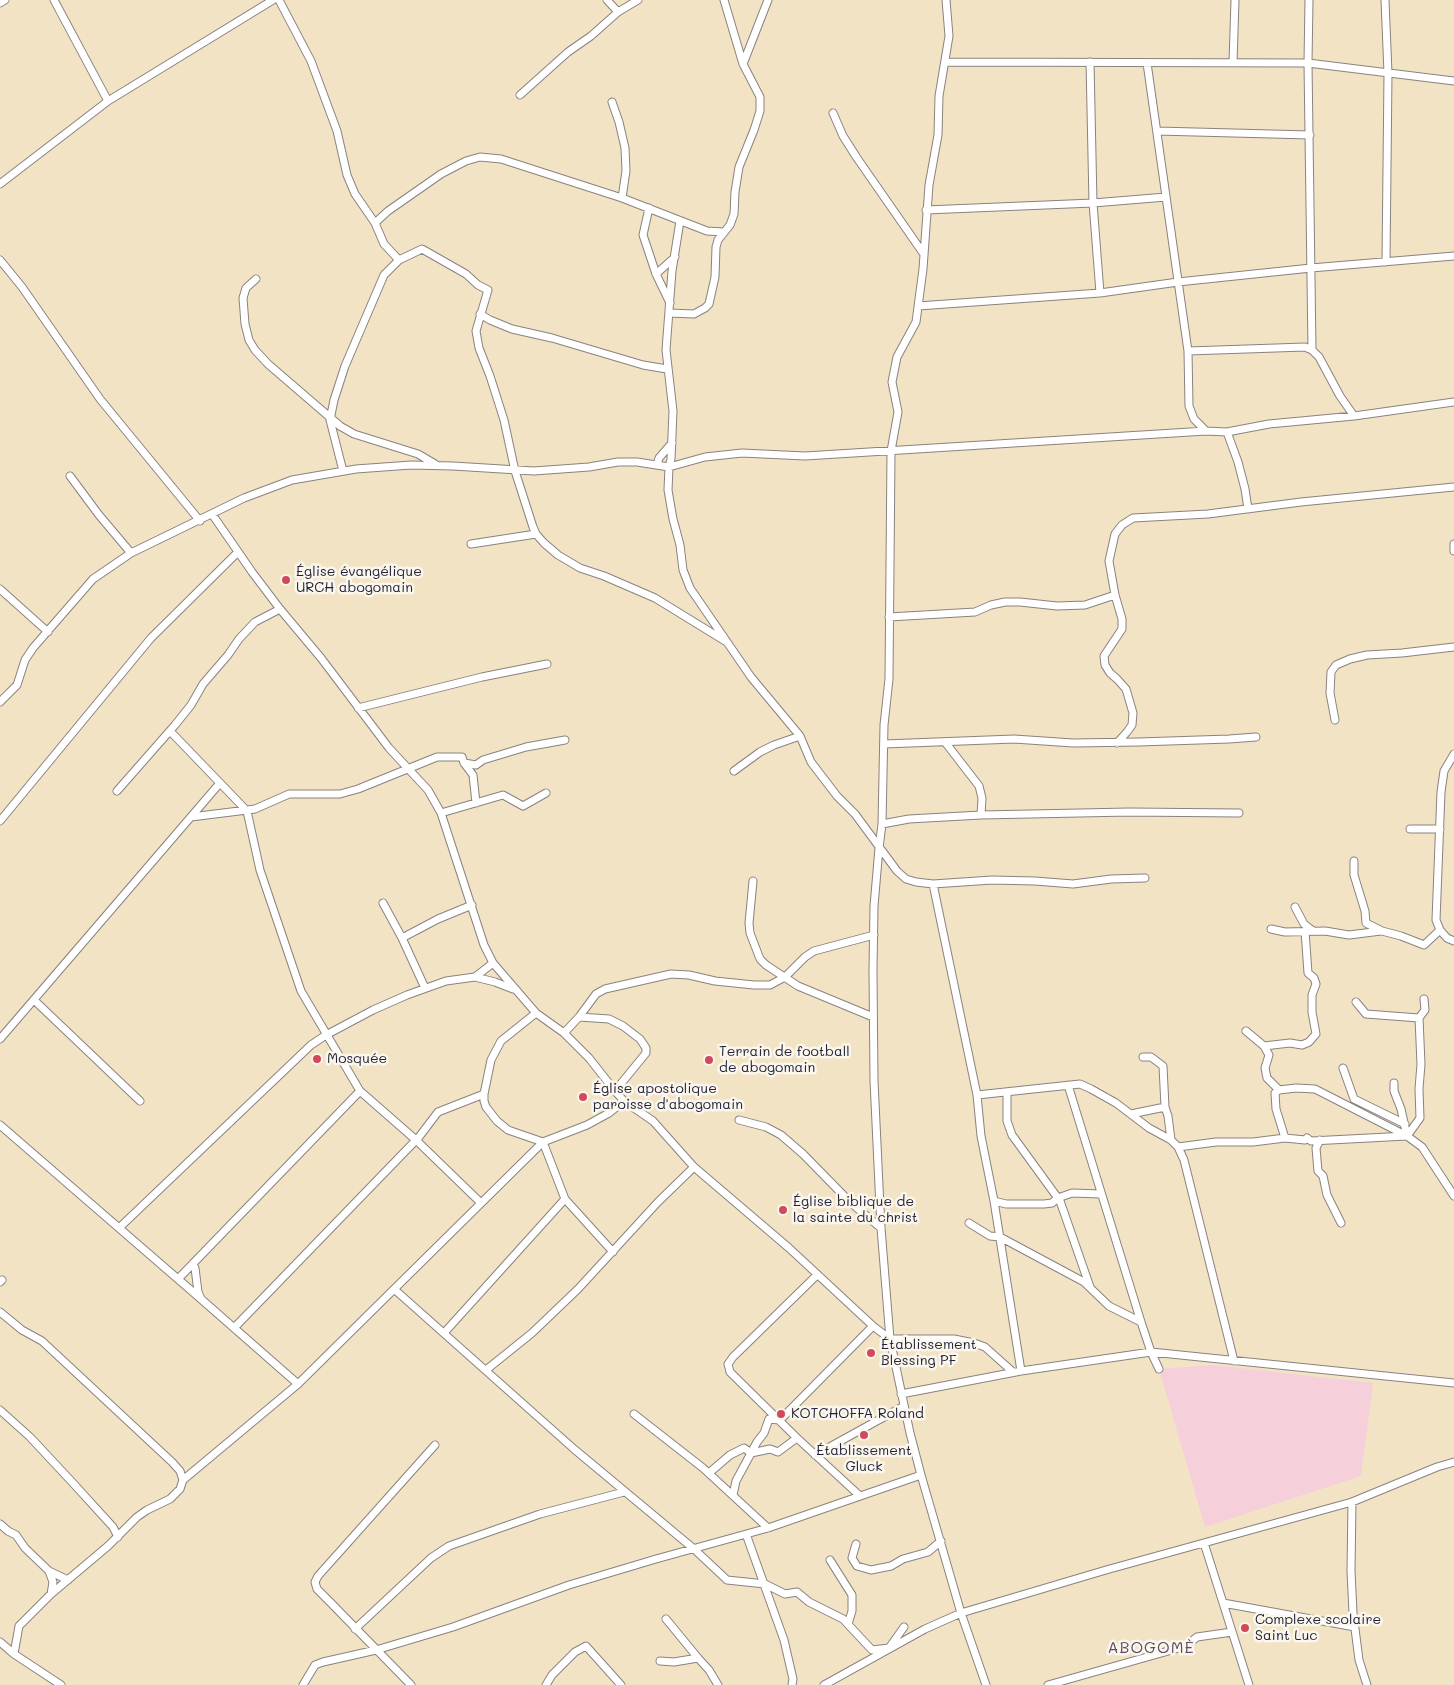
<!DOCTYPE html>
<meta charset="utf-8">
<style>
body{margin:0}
canvas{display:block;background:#f2e3c5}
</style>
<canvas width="1454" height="1685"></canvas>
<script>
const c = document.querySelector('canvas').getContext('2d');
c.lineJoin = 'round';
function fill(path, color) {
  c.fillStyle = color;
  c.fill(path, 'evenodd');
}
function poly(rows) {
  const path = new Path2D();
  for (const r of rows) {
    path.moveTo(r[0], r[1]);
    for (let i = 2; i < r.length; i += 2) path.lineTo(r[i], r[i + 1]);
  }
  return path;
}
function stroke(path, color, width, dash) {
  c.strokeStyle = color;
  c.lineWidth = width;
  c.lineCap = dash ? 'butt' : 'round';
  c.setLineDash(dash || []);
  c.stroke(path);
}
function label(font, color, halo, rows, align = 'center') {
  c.font = font + ' Mali,sans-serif';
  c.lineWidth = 5;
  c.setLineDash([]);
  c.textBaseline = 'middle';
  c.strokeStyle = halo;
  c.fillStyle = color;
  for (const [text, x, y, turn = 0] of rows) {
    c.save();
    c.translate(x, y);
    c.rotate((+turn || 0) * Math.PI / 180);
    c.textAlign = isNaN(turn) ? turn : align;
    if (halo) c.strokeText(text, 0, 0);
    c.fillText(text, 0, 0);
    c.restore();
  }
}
fill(poly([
 [1213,1365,1373,1383,1361,1476,1205,1527,1159,1369]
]), '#f5cfda');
const street = poly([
 [54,0,108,101],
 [279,0,311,61,337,131,347,175,355,194,375,223,384,244,399,260,384,275,345,366,334,400,330,420,343,471],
 [607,0,618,12],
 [946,0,949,36,939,96,938,135,929,185,923,269,916,322,897,357,892,382,898,412,891,451,889,679,884,725,882,824,879,848,874,906,873,970,874,1081,881,1228,890,1339,910,1433,921,1475,961,1613,986,1685],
 [1309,0,1308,63,1312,350],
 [1385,0,1388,73,1386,262],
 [0,3,5,0],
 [946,62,1308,63,1454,81],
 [1090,62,1093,203,1100,293],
 [1147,63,1188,351,1189,406,1194,419,1206,431],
 [1233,63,1235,0],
 [743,64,768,0],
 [520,95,568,52,591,36,618,12,638,0],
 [612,102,619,122,625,148,626,171,622,198],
 [833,113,843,136,857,158,923,253],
 [1157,131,1310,135],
 [0,184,108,101,273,0],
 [649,208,643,235,656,274,670,303],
 [926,210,1093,203,1166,197],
 [680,221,672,271,666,350,673,411,671,459,669,467,668,490,673,519,680,545,683,570,690,588,751,677,800,736,811,762,837,796,855,814,897,871,906,879,916,882,933,884,992,880,1035,881,1073,884,1111,879,1145,878],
 [375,223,388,211,441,174,466,161,480,157,501,159,622,198,707,231,724,232],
 [0,260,22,287,100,399,200,521],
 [399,260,422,249,466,274,478,285,488,290,476,331,479,348,490,376,504,420,515,471,533,527,536,534,544,543,558,555,580,568,604,576,655,598,725,641],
 [656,274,675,257],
 [256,279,246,288,243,298,245,324,249,340,255,350,268,364,340,426,354,434,418,454,435,464],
 [918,306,1100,293,1178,282,1311,268,1454,256],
 [669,313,694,314,705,308,709,304,715,277,716,247,718,240,730,225,734,214,735,192,739,167,754,130,760,111,760,97,743,64,724,0],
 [480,314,490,320,512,329,552,338,643,365,667,369],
 [1188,351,1305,347,1312,350,1319,357,1340,396,1354,416],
 [1227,432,1238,462,1245,489,1248,509],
 [657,465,659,458,672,443],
 [70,476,99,515,131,553],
 [212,514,252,572,280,609,321,658,389,748,428,790,441,813,484,945,493,963,536,1013,564,1033,589,1058,615,1091,624,1101,653,1121,694,1167,789,1248,873,1326,890,1339,954,1339,974,1343,985,1347,1013,1372],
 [471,544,536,534],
 [1454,544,1454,551],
 [0,589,48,632],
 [889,617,975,612,991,605,1005,602,1020,602,1057,606,1085,605,1115,595],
 [0,702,17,685,25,660,33,648,93,579,131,553,244,498,292,480,356,469,411,465,453,466,534,471,589,467,618,462,637,462,669,467,705,457,742,453,805,456,1206,431,1227,432,1269,424,1354,416,1454,402],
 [358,708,482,677,547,664],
 [1335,720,1330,693,1331,672,1336,665,1350,659,1367,655,1402,653,1454,647],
 [170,731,247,811,260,870,301,991,360,1091,416,1140,481,1203],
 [945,742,979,786,982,798,981,815],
 [1117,743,1127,732,1132,725,1133,713,1126,689,1117,679,1110,673,1105,665,1104,656,1122,629,1122,619,1115,595,1109,561,1115,534,1122,525,1133,518,1208,514,1301,502,1454,487],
 [884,744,1014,739,1073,743,1139,742,1229,739,1256,737],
 [1454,754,1444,771,1441,792,1436,920,1440,930,1447,938,1454,941],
 [464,763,476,765,483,760,526,747,565,740],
 [734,771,760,752,774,745,800,736],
 [117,791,175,725,191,705,203,684,228,655,239,639,255,622,280,609],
 [441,813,503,795,523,806,546,793],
 [191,817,255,809,289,794,340,794,358,789,437,757,462,757,464,763,473,775,476,803],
 [0,821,151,638,238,552],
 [882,824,909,819,981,815,1129,812,1239,813],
 [1410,829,1440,829],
 [1354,861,1354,875,1365,911,1366,923,1382,931,1401,936,1424,945,1440,930],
 [753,881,749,923,750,933,760,959,766,965,798,986,873,1017],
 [933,884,977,1095,981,1136,994,1201,1021,1371],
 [383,903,402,938,425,988],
 [1295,907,1304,924,1313,931],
 [1271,929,1285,932,1325,931,1349,935,1381,931],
 [402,938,438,919,472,905],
 [475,977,493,963],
 [34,1000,140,1101],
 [1356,1002,1366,1014,1419,1018,1421,1064,1419,1089,1420,1118,1407,1136,1401,1109,1394,1091,1394,1083],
 [536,1013,501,1041,491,1060,484,1094,484,1101,486,1107,497,1121,508,1130,543,1142,587,1125,609,1113,624,1101],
 [579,1017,609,1019,623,1026,640,1039,646,1048,646,1053,615,1091],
 [1419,1018,1425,1010,1424,999],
 [1246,1031,1264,1046],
 [564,1033,579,1017,596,994,605,989,671,974,689,975,715,981,754,985,770,985,785,977,805,957,814,951,874,935],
 [0,1039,220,783],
 [1143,1057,1151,1057,1163,1066,1165,1107],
 [1343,1068,1354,1099,1405,1124],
 [1068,1085,1141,1322,1151,1352,1159,1369],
 [1279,1090,1267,1078,1265,1068,1269,1055,1264,1046,1290,1043,1302,1045,1309,1042,1316,1034,1312,1012,1312,995,1316,984,1314,978,1308,973,1305,931],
 [1007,1092,1007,1121,1012,1135,1060,1201,1090,1287],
 [977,1095,1080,1084,1091,1089,1116,1103,1149,1128,1171,1140,1178,1147,1184,1160,1234,1361],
 [1131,1114,1165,1107,1168,1116,1171,1140],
 [739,1120,766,1127,781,1135,803,1154,850,1202,881,1228],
 [0,1125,201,1299],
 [1285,1138,1305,1140,1307,1138,1311,1141,1407,1136],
 [1320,1140,1316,1148,1318,1171,1323,1176,1327,1195,1341,1223],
 [1178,1147,1216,1142,1253,1142,1285,1138,1276,1109,1275,1093,1279,1090,1296,1088,1315,1089,1407,1136,1422,1147,1454,1196],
 [994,1201,1006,1204,1044,1204,1052,1203,1058,1198,1072,1193,1101,1194],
 [969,1223,990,1236,1000,1237,1084,1282,1109,1306,1141,1322],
 [119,1228,311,1045,326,1035,373,1010,407,995,446,981,475,977,495,982,513,989],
 [193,1264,195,1268,198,1292,201,1299,298,1384],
 [817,1275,733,1357,728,1364,730,1372,797,1438,860,1496],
 [178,1279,360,1091],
 [0,1282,2,1280],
 [394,1289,574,1449,694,1549,727,1580,765,1584,785,1594,797,1592,809,1602,843,1619,872,1650,889,1648,904,1627],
 [0,1312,22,1330,42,1341,172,1462,180,1471,183,1480,180,1489,170,1499,147,1510,137,1517,108,1546,51,1594,19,1626,14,1654],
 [234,1328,419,1137,438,1112,484,1094],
 [444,1333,565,1199],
 [486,1370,532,1333,578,1289,658,1202,694,1167],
 [901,1394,1021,1371,1151,1352,1454,1383],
 [0,1410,30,1437,72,1482,113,1527,118,1537],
 [634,1414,703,1468,768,1528],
 [780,1420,873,1326],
 [815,1455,904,1406],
 [709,1473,730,1455,744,1448,751,1453,770,1449,778,1452,797,1438],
 [183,1480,298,1384,543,1142,565,1199,613,1252],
 [733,1495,736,1481,757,1442,764,1433,769,1419,779,1420],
 [1352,1502,1351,1571,1353,1613,1359,1660,1367,1685],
 [0,1524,8,1531,16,1535,25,1548,49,1571,68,1580],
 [746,1534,784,1640,793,1679,792,1685],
 [1204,1543,1249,1685],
 [856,1544,852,1558,857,1566,871,1570,891,1566,903,1559,928,1552,941,1541],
 [830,1560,852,1595,852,1611,848,1624],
 [49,1571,53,1582,51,1594],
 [1223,1603,1355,1627],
 [666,1619,698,1658],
 [355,1629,431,1558,449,1546,540,1514,624,1492],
 [0,1642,14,1654,61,1685],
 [660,1661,674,1662,698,1658,709,1670,718,1685],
 [303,1685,315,1665,323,1662,376,1650,453,1627,569,1585,656,1559,768,1528,921,1475],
 [411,1685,330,1602,317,1589,315,1582,318,1576,435,1445],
 [546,1685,552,1675,575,1652,586,1646,621,1685],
 [824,1685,925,1629,961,1613,1106,1570,1352,1502,1437,1467,1454,1462],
 [1048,1685,1186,1646,1197,1637,1232,1632]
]);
stroke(street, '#8a8280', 9);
stroke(street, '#fff', 7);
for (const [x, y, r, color] of [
 [286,580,5,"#d1495b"],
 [317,1059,5,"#d1495b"],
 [709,1060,5,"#d1495b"],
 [583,1097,5,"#d1495b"],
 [783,1210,5,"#d1495b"],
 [871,1353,5,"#d1495b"],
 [781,1414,5,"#d1495b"],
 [864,1435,5,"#d1495b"],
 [1245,1628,5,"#d1495b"]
]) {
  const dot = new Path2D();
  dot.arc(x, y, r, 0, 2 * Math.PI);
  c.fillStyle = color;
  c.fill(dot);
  stroke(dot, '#fbf7ec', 2);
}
label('14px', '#22223b', '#fbf7ec', [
 ["Église évangélique",296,572],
 ["URCH abogomain",296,588],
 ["Terrain de football",719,1052],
 ["de abogomain",719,1068],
 ["Mosquée",327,1059],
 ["Église apostolique",593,1089],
 ["paroisse d'abogomain",593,1105],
 ["Église biblique de",793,1202],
 ["la sainte du christ",793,1218],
 ["Établissement",881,1345],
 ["Blessing PF",881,1361],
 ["KOTCHOFFA Roland",791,1414],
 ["Établissement",864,1451,"center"],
 ["Gluck",864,1467,"center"],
 ["Complexe scolaire",1255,1620],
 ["Saint Luc",1255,1636]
], 'left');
c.letterSpacing = '1px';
label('16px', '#5b4c66', '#fbf7ec', [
 ["ABOGOMÈ",1151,1648]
]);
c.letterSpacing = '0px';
</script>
